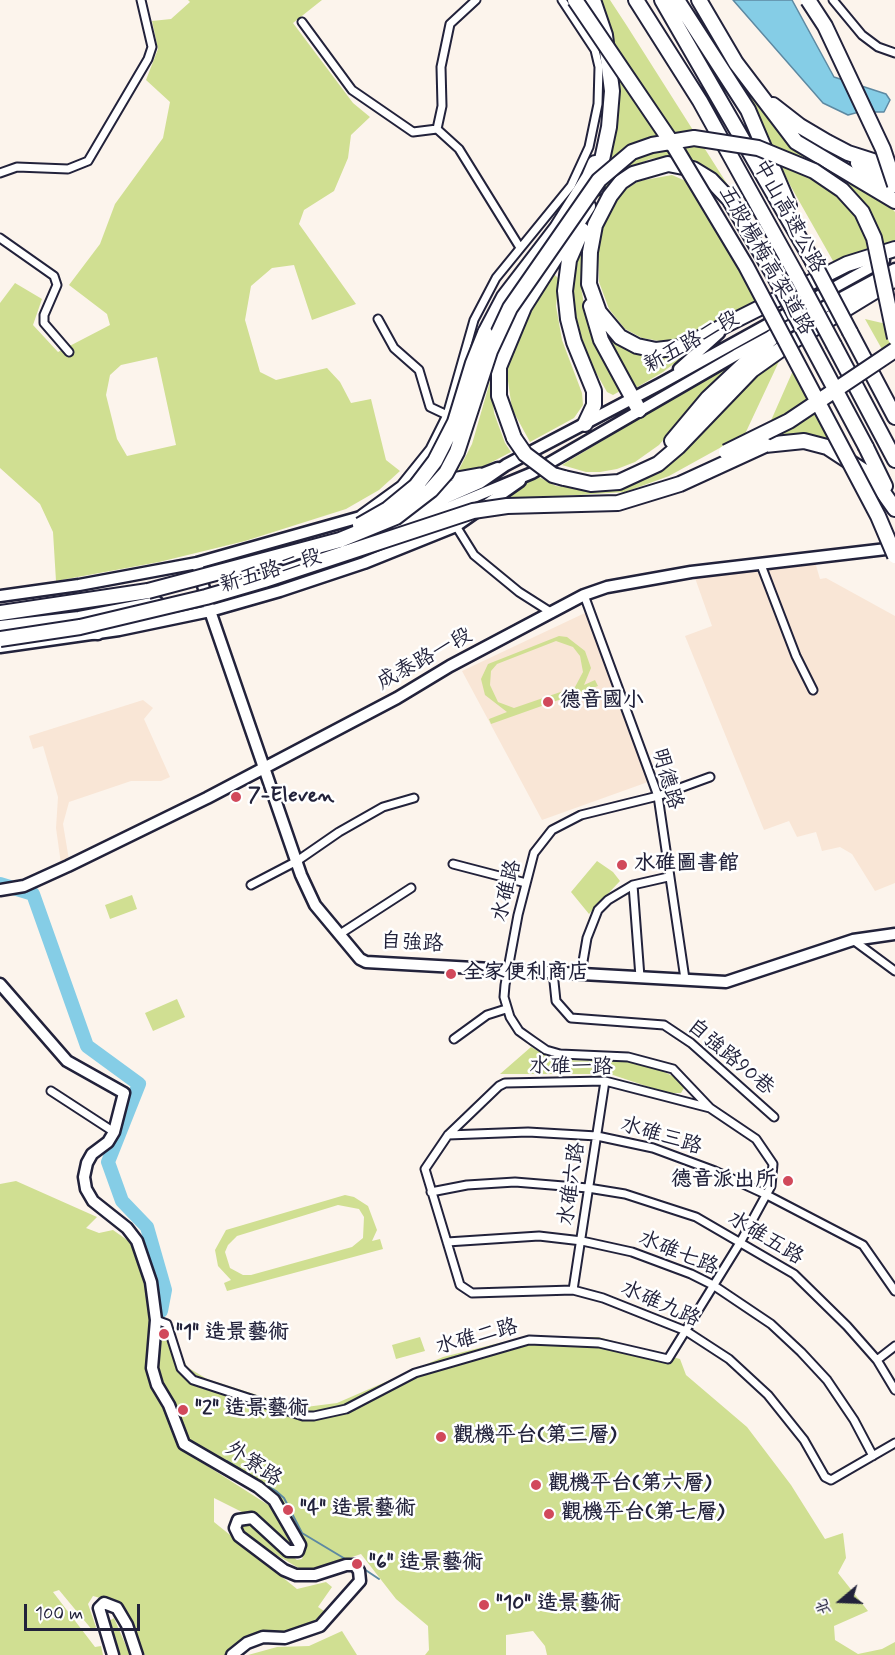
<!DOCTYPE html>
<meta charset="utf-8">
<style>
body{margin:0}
#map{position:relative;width:895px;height:1655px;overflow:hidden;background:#fcf4ec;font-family:Mynerve,"LXGW WenKai TC",sans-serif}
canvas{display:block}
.north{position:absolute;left:811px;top:1571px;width:60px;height:60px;-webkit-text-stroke:4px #fff;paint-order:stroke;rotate:251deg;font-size:16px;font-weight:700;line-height:24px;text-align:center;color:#22223b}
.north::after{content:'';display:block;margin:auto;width:21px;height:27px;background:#22223b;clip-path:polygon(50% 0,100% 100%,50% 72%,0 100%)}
.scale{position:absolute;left:24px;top:1604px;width:116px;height:27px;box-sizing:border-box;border:3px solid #22223b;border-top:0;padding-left:8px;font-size:18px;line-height:21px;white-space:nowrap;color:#22223b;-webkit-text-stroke:4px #fff;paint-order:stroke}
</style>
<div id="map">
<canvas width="895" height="1655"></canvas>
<div class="north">北</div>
<div class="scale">100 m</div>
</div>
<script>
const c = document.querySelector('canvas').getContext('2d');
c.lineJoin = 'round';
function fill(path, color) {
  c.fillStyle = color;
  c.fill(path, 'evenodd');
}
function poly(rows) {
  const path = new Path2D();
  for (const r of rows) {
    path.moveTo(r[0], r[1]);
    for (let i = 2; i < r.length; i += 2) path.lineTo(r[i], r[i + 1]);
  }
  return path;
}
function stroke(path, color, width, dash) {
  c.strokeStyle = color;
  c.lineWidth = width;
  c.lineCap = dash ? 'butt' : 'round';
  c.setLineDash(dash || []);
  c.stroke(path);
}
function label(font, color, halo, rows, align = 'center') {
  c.font = font + ' Mynerve,"LXGW WenKai TC",sans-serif';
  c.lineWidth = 5;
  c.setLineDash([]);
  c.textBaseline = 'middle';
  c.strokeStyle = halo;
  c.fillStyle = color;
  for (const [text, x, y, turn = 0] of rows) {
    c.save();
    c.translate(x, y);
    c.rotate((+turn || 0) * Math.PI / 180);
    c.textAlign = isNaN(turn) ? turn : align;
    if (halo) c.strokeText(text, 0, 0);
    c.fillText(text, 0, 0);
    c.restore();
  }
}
fill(poly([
 [815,562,820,579,826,578,895,616,895,883,875,891,852,854,840,847,822,851,816,832,797,837,789,821,764,830,685,636,712,626,695,578],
 [587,612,648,782,542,820,462,671],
 [143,700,153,708,144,719,170,777,161,781,131,781,69,802,63,824,69,860,61,864,56,828,58,797,43,746,33,749,29,736]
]), '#f9e6d6');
fill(poly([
 [188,0,322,0,293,23,353,103,370,117,351,135,348,158,334,191,304,210,299,224,356,304,312,320,294,265,272,268,251,286,245,320,260,372,276,380,327,368,340,382,351,403,371,399,386,460,400,471,379,490,346,509,245,541,159,562,56,581,53,532,40,504,0,468,0,303,15,283,42,299,33,325,58,352,110,325,107,314,69,285,100,244,115,204,163,138,170,102,146,80,158,49,152,21,171,19,190,2],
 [157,357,176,445,127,456,117,439,106,395,110,375,121,365],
 [601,0,610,0,627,26,736,198,705,167,693,160,666,157,650,159,629,168,614,178,598,199,614,137,617,99,614,48],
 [738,75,760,109,787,143,823,169,888,204,895,212,895,240,841,275,790,185],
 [672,175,688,182,758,302,678,340,660,341,642,338,625,329,609,309,599,282,598,252,603,226,613,204,623,191,639,181],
 [590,220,581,287,586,315,594,336,622,390,613,395,607,392,586,355,571,295,579,254],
 [554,274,559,279,556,306,562,340,582,393,583,405,574,418,530,442,512,409,508,381,508,360,519,332],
 [865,319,895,326,895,341,883,351],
 [603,329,619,344,638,353,671,356,704,341,663,372,634,389],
 [782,355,745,434,669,476,625,492,500,500,537,476,556,486,594,490,675,458,743,386],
 [738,359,693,405,659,445,635,462,617,469,600,472,586,472,562,465],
 [795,366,836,443,803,434,762,441],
 [491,378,494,413,505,443,511,452,452,483,472,444],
 [559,636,567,637,585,651,591,668,584,685,595,680,598,686,491,724,489,719,507,712,485,695,481,679,488,664],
 [556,641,573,647,580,656,583,672,575,687,514,708,498,702,490,685,491,671,497,664],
 [597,861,613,872,620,881,589,914,571,892],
 [132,895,137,909,110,919,105,905],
 [177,999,185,1017,153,1031,145,1013],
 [531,1047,554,1060,624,1061,654,1067,687,1083,681,1093,667,1093,610,1074,500,1074],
 [16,1181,97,1217,86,1228,99,1233,113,1230,140,1249,157,1296,154,1326,167,1321,187,1367,207,1379,298,1408,337,1403,443,1357,519,1338,598,1337,680,1359,686,1375,747,1427,791,1485,825,1539,843,1533,846,1558,838,1573,868,1611,834,1626,835,1640,858,1654,882,1649,895,1642,895,1655,547,1655,545,1646,533,1631,506,1635,506,1655,425,1655,429,1650,428,1626,396,1599,361,1554,314,1570,302,1570,258,1544,241,1529,244,1524,254,1527,297,1560,302,1559,305,1549,282,1505,283,1502,226,1469,193,1445,159,1381,153,1340,151,1359,162,1402,187,1453,273,1508,292,1542,288,1547,246,1514,214,1498,214,1522,297,1589,326,1582,332,1587,318,1607,330,1615,320,1626,298,1633,255,1637,230,1655,145,1655,138,1646,121,1604,93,1596,88,1604,96,1627,93,1631,59,1590,53,1592,95,1647,101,1646,103,1655,0,1655,0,1184],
 [345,1195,354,1197,368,1206,377,1230,372,1241,380,1239,383,1249,227,1291,224,1283,231,1280,218,1266,215,1250,226,1230],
 [338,1205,359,1209,364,1217,363,1238,352,1247,251,1275,243,1275,230,1268,225,1252,228,1245,237,1236],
 [420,1337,425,1351,396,1359,392,1345],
 [114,1618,127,1648,131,1655,115,1655,109,1621],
 [342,1631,357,1655,248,1655,277,1647,309,1646]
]), '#d0df92');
const water = poly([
 [733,0,792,0,834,77,886,94,890,100,884,112,859,112,848,115,823,103,733,0]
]);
fill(water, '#85cde6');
stroke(water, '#5d89a2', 1.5);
stroke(poly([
 [177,1412,183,1426],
 [227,1461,276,1491,284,1498,302,1533,347,1560],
 [364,1569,379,1579]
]), '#5d89a2', 2);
stroke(poly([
 [0,884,33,894,87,1046,139,1084,108,1162,122,1201,147,1227,165,1290,161,1311]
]), '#85cde6', 14);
const street = poly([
 [833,0,862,35,878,47,895,53],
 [302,22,352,90,413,132,437,129,459,149,519,246],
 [437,129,442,106,441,67,450,24,476,0],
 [0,173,17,167,68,169,88,161,148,59,152,47,141,0],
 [0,238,54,276,57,285,44,315,44,323,69,352],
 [378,319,394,348,419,370,430,407,447,415],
 [444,474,452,477,480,472],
 [361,514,401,485,430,449,447,415,474,320,496,278,571,186,589,147,598,104,599,67,595,50,562,0],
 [456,526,474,555,519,592,552,613],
 [761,565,796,656,813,690],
 [584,595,658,796,685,979],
 [453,864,526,883],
 [251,885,297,861,339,832,383,807,414,798],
 [633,885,640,977],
 [340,934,411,888],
 [853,940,895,971],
 [553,972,556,1001,571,1018,664,1025,691,1043,774,1117],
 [581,973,587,938,598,910,608,900,633,885,668,877],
 [454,1039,487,1015,506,1009],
 [51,1091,114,1132],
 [710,1108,605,1081,505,1083,499,1086,448,1135,425,1169,460,1285,472,1293,573,1290,603,1298,686,1331,729,1359,768,1395,804,1440,825,1477,831,1480,895,1443],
 [448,1135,528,1132,597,1136,653,1148,715,1171,765,1194,863,1245,895,1291],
 [431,1192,467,1185,515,1182,588,1188,625,1194,696,1217,794,1274,847,1326,877,1360,895,1390],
 [447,1242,539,1236,582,1241,632,1252,691,1274,713,1285,771,1324,801,1352,827,1380,854,1420,873,1456],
 [573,1290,605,1081],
 [156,1320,167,1324,181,1368,193,1380,303,1416,314,1416,346,1409,415,1373,529,1340,599,1343,668,1359,741,1241,771,1186,773,1164,756,1139,710,1108,673,1069,628,1057,560,1054,546,1050,533,1041,519,1031,510,1017,504,997,505,985,518,915,534,853,552,830,581,815,658,796,710,777],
 [877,1360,895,1346]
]);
const secondary = poly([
 [426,496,498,468],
 [197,563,210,611,301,875,315,905,360,959,366,962,726,982,853,940,895,934],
 [0,596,79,585,197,563,371,514],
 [0,647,119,630,210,611,280,591,364,563,456,526,520,481],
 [0,890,24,886,68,866,207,798,397,698,450,666,584,595,607,587,691,572,895,548],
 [0,984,67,1061,124,1093,114,1132,108,1142,92,1154,87,1163,84,1177,86,1189,93,1201,127,1228,137,1241,151,1282,156,1320,152,1368,157,1385,169,1405,184,1444,258,1487,274,1500,300,1545,298,1551,288,1551,252,1518,238,1520,235,1528,239,1536,284,1570,296,1575,315,1575,346,1565,355,1565,359,1571,360,1581,320,1626,285,1638,263,1637,247,1643,232,1655],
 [113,1655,99,1608,104,1603,117,1608,127,1625,137,1655]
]);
const primary = poly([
 [679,369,719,333],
 [398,519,480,483,506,465,660,384,884,260],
 [387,533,532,473,736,355,895,269],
 [0,626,79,617,157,602],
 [71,632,98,634]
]);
const highway = poly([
 [593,0,605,35,612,91,609,127,596,188],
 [636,0,700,101,797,276],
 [662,0,812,260],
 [677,0,748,110,789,206],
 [699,0,736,63,796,142,895,201],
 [773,105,800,126,827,142,848,153,895,168],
 [858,163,895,185],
 [582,230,569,260,565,291,568,319,574,342,594,391,594,405,585,424],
 [775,277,729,199,711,180,693,169,668,164,633,174,621,182,610,196,595,225,590,252,589,284,599,312,620,337,637,346,656,350,682,347,847,264,895,249],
 [591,306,601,340,639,410],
 [850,332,895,417],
 [485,333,504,297,557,228,589,177,595,163],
 [834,345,895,460],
 [514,438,499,396,499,367,524,307,588,206],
 [672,441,708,398,776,334],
 [765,445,804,441,827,447,862,470,878,485,895,509],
 [866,447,885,486],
 [564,478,591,484,619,482,658,464,678,447,752,370,790,343,895,279],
 [0,613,148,591]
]);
stroke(street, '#22223b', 11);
stroke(secondary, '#22223b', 15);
stroke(primary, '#22223b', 15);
stroke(highway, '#22223b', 18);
stroke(street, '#fff', 7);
stroke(secondary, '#fff', 10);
stroke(primary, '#fff', 10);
stroke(highway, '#fff', 14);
const highwayBridge = poly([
 [575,0,674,146,746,266,878,516,895,556],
 [808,0,825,26,883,149,895,185],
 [812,260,850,332],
 [797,276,834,345],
 [775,277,866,447],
 [514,438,525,454,553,475,564,478],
 [726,452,789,421,895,350],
 [360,525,388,509,416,486,435,461,455,422,473,363,485,333],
 [148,591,340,540,396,517,431,490,446,473,457,452,490,351,510,308,599,180,632,152,652,145,694,138,758,148,814,171,842,190,862,212,874,238,895,338],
 [0,639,80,627,206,597,264,580,473,511,507,506,618,503,680,484,765,445]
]);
stroke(highwayBridge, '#22223b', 18, []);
stroke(highwayBridge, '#fff', 14);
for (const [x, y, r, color] of [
 [548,702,6,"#d1495b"],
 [236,797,6,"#d1495b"],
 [622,865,6,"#d1495b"],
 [451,974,6,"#d1495b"],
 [788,1181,6,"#d1495b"],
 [164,1334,6,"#d1495b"],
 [183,1410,6,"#d1495b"],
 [441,1437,6,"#d1495b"],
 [536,1485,6,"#d1495b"],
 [288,1510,6,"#d1495b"],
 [549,1514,6,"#d1495b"],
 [357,1564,6,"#d1495b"],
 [484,1605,6,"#d1495b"]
]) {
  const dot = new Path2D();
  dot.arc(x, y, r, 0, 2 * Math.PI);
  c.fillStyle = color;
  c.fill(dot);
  stroke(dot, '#fff', 2);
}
label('21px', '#22223b', '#fff', [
 ["中山高速公路",788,217,61],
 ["五股楊梅高架道路",765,261,60],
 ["新五路二段",692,343,-29],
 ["新五路二段",271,572,-17],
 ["成泰路一段",425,660,-29],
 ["明德路",666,779,74],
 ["水碓路",508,891,-76],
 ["自強路",412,944,3],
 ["自強路90巷",730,1058,40],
 ["水碓一路",571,1068,1],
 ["水碓三路",661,1137,17],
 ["水碓六路",573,1184,-82],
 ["水碓五路",765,1239,31],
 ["水碓七路",678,1254,22],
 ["水碓九路",660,1305,24],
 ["水碓二路",477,1338,-15],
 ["外寮路",253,1465,34]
]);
label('bold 21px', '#22223b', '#fff', [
 ["德音國小",560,702],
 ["7-Eleven",248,797],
 ["水碓圖書館",634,865],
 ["全家便利商店",463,974],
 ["德音派出所",776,1181,"right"],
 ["\"1\" 造景藝術",176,1334],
 ["\"2\" 造景藝術",195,1410],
 ["觀機平台(第三層)",453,1437],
 ["觀機平台(第六層)",548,1485],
 ["\"4\" 造景藝術",300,1510],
 ["觀機平台(第七層)",561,1514],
 ["\"6\" 造景藝術",369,1564],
 ["\"10\" 造景藝術",496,1605]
], 'left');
</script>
